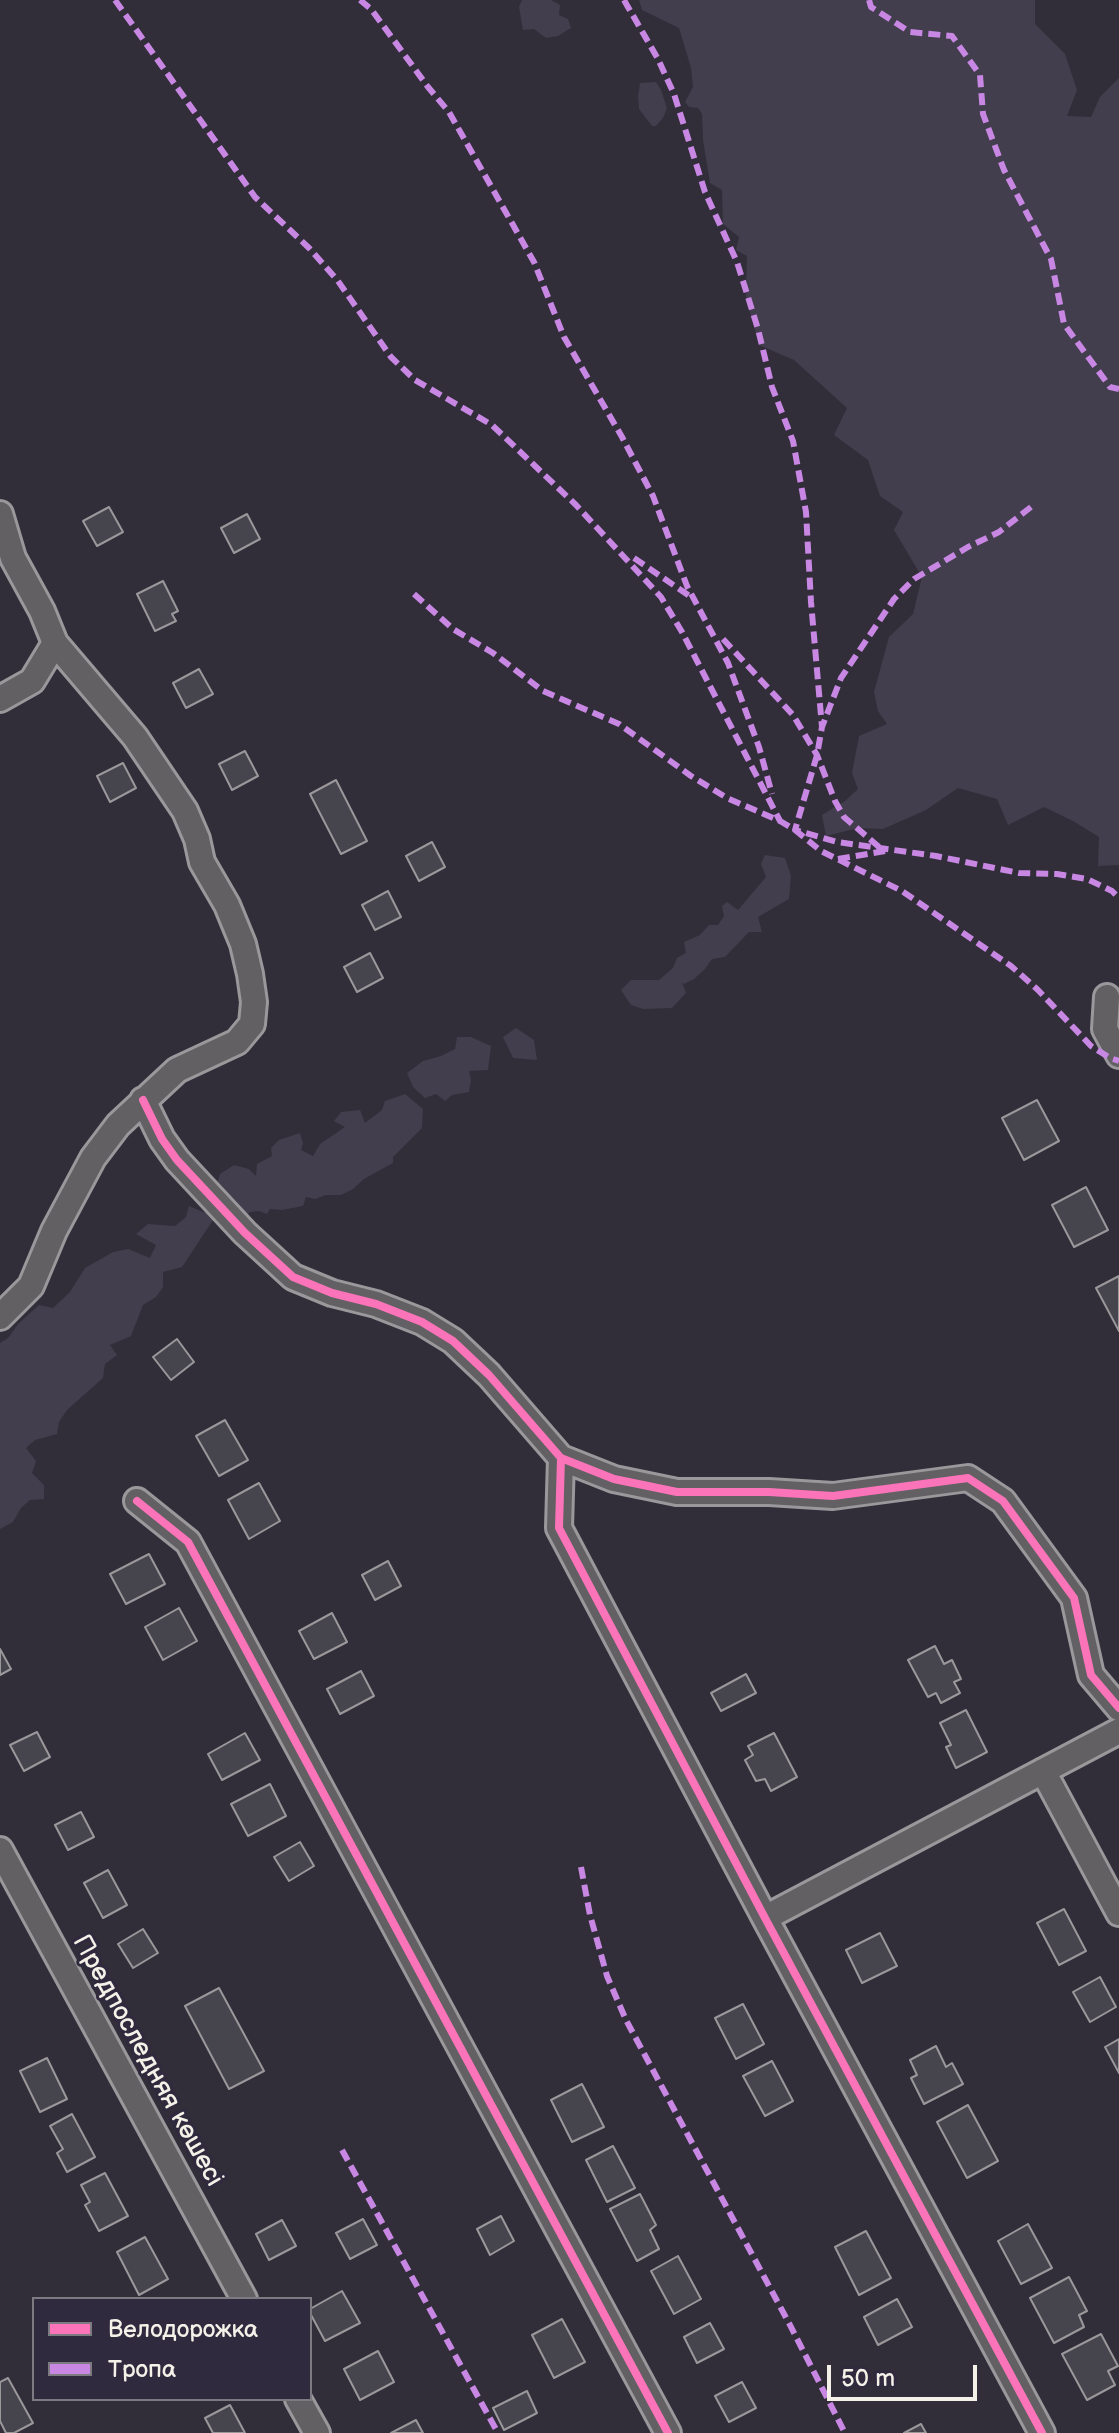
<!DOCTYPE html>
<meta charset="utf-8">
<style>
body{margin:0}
#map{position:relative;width:1119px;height:2433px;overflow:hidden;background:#312e39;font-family:"Balsamiq Sans",sans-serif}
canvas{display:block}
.legend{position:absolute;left:32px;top:2297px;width:280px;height:104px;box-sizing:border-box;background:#2f2a3d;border:2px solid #7e7a81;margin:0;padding:10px 14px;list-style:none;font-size:24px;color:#f4f1e8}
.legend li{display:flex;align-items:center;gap:16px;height:40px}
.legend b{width:40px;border:2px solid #7e7a81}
.scale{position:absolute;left:827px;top:2365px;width:150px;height:36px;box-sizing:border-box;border:4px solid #f4f1e8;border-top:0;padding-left:10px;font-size:24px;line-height:28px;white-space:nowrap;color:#f4f1e8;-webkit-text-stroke:6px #2f2a3d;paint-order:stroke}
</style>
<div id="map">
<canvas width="1119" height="2433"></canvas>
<ul class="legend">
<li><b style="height:10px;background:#fb73b8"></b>Велодорожка</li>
<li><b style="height:10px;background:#c787e3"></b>Тропа</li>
</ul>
<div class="scale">50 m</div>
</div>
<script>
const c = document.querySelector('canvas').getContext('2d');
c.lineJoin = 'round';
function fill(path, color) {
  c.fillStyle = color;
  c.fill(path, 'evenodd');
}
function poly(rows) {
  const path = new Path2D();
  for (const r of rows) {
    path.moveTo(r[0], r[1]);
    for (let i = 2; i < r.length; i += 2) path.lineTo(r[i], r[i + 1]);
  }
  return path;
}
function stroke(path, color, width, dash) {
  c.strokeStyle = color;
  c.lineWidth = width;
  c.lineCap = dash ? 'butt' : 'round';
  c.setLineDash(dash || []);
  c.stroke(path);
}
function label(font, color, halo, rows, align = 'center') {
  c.font = font + ' "Balsamiq Sans",sans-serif';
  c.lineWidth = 6;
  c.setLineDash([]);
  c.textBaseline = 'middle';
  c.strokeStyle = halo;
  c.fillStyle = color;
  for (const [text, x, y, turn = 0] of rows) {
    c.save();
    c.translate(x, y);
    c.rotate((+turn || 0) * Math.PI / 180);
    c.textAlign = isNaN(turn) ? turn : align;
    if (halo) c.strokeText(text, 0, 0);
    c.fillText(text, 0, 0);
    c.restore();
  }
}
fill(poly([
 [522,0,551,0,560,5,559,15,568,19,571,28,558,36,546,38,534,29,523,30,519,7],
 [639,0,1035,0,1035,24,1065,54,1077,90,1067,116,1091,117,1100,97,1119,78,1119,865,1098,866,1099,837,1073,821,1044,807,1008,825,997,799,958,788,926,810,883,829,858,828,826,836,822,815,845,801,858,789,852,773,859,736,887,724,878,711,874,692,889,637,913,614,922,577,894,530,903,512,880,496,868,460,834,435,847,408,794,360,759,345,746,297,747,256,736,250,739,237,723,224,722,190,710,183,703,140,702,114,698,108,689,107,685,102,693,87,691,68,679,28,642,10],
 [656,82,661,90,667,108,663,118,656,126,652,126,639,109,638,96,640,83],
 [765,855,785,858,791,876,789,899,758,917,762,932,749,932,725,957,712,959,705,969,694,979,684,984,682,982,686,993,672,1008,643,1009,631,1005,621,990,631,980,659,980,673,968,677,958,686,953,684,942,700,935,709,925,718,925,724,916,722,906,727,902,738,910,766,877,761,864],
 [516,1028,534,1040,537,1060,513,1058,503,1037],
 [457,1037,471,1037,491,1046,488,1070,469,1071,471,1080,469,1092,452,1095,445,1101,436,1094,425,1098,413,1087,407,1073,423,1061,441,1056,455,1049],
 [405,1094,423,1109,422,1128,393,1157,393,1163,364,1179,353,1189,341,1195,326,1195,315,1199,306,1197,303,1206,282,1210,270,1209,267,1214,259,1211,250,1212,244,1217,227,1203,224,1188,217,1184,220,1174,234,1165,249,1169,256,1176,257,1164,272,1156,271,1148,279,1140,300,1133,303,1143,301,1150,313,1156,320,1144,345,1127,334,1121,341,1112,360,1110,365,1123,382,1110,385,1101],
 [189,1206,215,1217,182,1267,163,1272,163,1287,156,1297,143,1305,131,1336,110,1345,117,1355,105,1364,103,1378,67,1410,59,1422,57,1434,35,1440,26,1448,36,1461,32,1473,44,1485,44,1499,30,1500,21,1508,13,1522,0,1529,0,1343,8,1338,18,1324,39,1305,53,1308,70,1292,85,1268,113,1252,128,1249,150,1258,156,1245,136,1234,148,1224,175,1226,186,1217]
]), '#423e4d');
const building = poly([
 [109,507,123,532,97,546,83,521,109,507],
 [247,514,260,539,234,553,221,528,247,514],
 [163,581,178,611,172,614,176,621,155,631,137,594,163,581],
 [199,669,213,694,186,708,173,683,199,669],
 [245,751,258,776,232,790,219,764,245,751],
 [123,763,136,788,110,802,97,776,123,763],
 [336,780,367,841,341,854,310,794,336,780],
 [432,842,445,867,419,881,406,856,432,842],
 [388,891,401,917,375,930,362,905,388,891],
 [370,953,383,978,357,992,344,967,370,953],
 [1037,1100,1059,1141,1024,1160,1002,1118,1037,1100],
 [1086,1187,1108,1230,1074,1247,1052,1205,1086,1187],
 [1119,1276,1119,1331,1096,1288,1119,1276],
 [177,1339,194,1362,171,1380,153,1357,177,1339],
 [225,1420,248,1460,219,1476,196,1436,225,1420],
 [259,1483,280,1521,249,1539,228,1500,259,1483],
 [149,1554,165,1584,126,1604,110,1574,149,1554],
 [388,1561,401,1586,375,1600,362,1575,388,1561],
 [179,1608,197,1641,163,1660,145,1627,179,1608],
 [332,1613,347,1642,314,1659,299,1631,332,1613],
 [935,1646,944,1664,952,1660,961,1679,954,1682,960,1693,941,1703,936,1693,928,1697,908,1660,935,1646],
 [0,1649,11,1669,0,1675,0,1649],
 [361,1671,374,1696,340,1714,327,1689,361,1671],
 [746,1674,756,1693,721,1711,711,1693,746,1674],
 [966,1710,987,1752,956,1768,946,1747,951,1745,940,1723,966,1710],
 [37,1732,50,1757,24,1771,10,1745,37,1732],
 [245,1733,260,1760,222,1780,208,1754,245,1733],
 [774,1733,797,1777,771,1791,765,1779,756,1781,745,1760,753,1755,748,1746,774,1733],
 [270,1784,286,1816,248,1836,231,1804,270,1784],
 [81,1812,94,1837,68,1850,55,1825,81,1812],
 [300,1842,314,1866,289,1881,274,1857,300,1842],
 [108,1870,127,1905,103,1918,84,1883,108,1870],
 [1064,1909,1086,1951,1059,1965,1037,1923,1064,1909],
 [143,1929,158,1953,133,1968,118,1944,143,1929],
 [880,1933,897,1966,862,1983,846,1950,880,1933],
 [1100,1977,1116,2007,1090,2022,1073,1992,1100,1977],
 [219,1988,264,2071,229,2089,185,2006,219,1988],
 [743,2004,764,2044,736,2059,715,2018,743,2004],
 [1119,2039,1119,2073,1105,2047,1119,2039],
 [936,2046,946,2067,952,2063,963,2084,924,2104,911,2078,917,2075,910,2060,936,2046],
 [47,2058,67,2099,40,2112,20,2071,47,2058],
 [772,2061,793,2101,765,2116,743,2076,772,2061],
 [582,2084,604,2127,572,2142,551,2100,582,2084],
 [968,2105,998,2161,967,2178,937,2122,968,2105],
 [72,2114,95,2157,67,2172,57,2153,63,2149,50,2126,72,2114],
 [613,2146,635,2188,607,2202,586,2160,613,2146],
 [105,2173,128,2216,99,2231,85,2205,90,2202,81,2185,105,2173],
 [640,2194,656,2225,650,2230,659,2249,637,2261,610,2209,640,2194],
 [501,2216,514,2241,490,2255,477,2229,501,2216],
 [363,2219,377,2245,350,2259,336,2233,363,2219],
 [282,2220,296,2246,269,2260,256,2234,282,2220],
 [1028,2224,1052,2268,1021,2284,998,2241,1028,2224],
 [866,2231,891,2278,859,2295,835,2247,866,2231],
 [145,2237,168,2279,139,2295,117,2252,145,2237],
 [678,2256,701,2299,674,2314,651,2271,678,2256],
 [1069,2277,1087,2311,1079,2315,1084,2327,1054,2343,1030,2298,1069,2277],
 [342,2291,360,2323,325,2341,310,2313,310,2309,342,2291],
 [897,2299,912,2327,878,2345,864,2317,897,2299],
 [562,2319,585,2362,554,2378,532,2335,562,2319],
 [710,2323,724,2349,697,2363,684,2337,710,2323],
 [1101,2334,1118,2366,1108,2371,1115,2385,1087,2400,1062,2354,1101,2334],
 [378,2351,394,2382,360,2400,344,2369,378,2351],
 [8,2378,33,2423,14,2433,6,2433,0,2421,0,2382,8,2378],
 [742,2382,756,2408,729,2422,715,2396,742,2382],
 [527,2391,537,2413,504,2430,493,2408,527,2391],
 [230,2405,245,2433,213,2433,205,2418,230,2405],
 [416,2420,423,2433,391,2433,416,2420],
 [921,2424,926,2433,904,2433,921,2424]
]);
fill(building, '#46444c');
stroke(building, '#9a989b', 2);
const minor = poly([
 [0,514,13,558,42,611,55,643,135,737,185,811,197,839,202,862,227,905,243,944,250,974,254,1002,252,1024,237,1042,177,1070,118,1125,93,1158,54,1231,31,1286,0,1317],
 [0,699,32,681,55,643],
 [1107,997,1105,1029,1119,1055],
 [143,1100,162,1139,177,1160,245,1233,293,1277,332,1293,376,1304,422,1322,453,1341,489,1375,561,1458,614,1479,677,1492,769,1492,833,1496,968,1478,1003,1501,1074,1598,1091,1675,1119,1708],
 [561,1458,559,1528,765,1918,1042,2433],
 [137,1501,188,1542,668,2433],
 [1043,1771,1119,1913],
 [0,1850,244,2299],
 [765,1918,1119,1731],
 [298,2399,317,2433]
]);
stroke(minor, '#9a989b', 30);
stroke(minor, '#626063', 24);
stroke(poly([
 [115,0,255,197,309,248,338,281,391,357,415,380,492,425,576,505,661,597,682,632,780,821],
 [360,0,371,9,428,87,449,112,534,262,564,337,622,437,653,496,687,586,728,663,759,747,772,794],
 [624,0,658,59,674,94,705,192,737,262,758,329,772,387,793,441,806,512,811,602,822,727],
 [869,0,871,7,910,32,952,36,980,75,983,114,1004,170,1051,259,1064,324,1110,387,1119,389],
 [1031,507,999,532,968,547,914,579,894,599,841,678,822,727,817,755,795,830,837,842,936,856,1019,873,1057,874,1087,879,1112,891,1119,898],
 [634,558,691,597],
 [414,594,453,629,493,653,543,691,619,724,691,776,727,798,780,821,795,830,821,851,902,891,1011,966,1038,990,1091,1046,1110,1058,1119,1061],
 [723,639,793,715,817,755,835,801,844,817,879,847],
 [838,859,885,851],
 [581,1867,590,1915,607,1976,626,2020,790,2325,845,2433],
 [342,2150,498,2433]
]), '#c787e3', 6, [12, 6]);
stroke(poly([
 [143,1100,162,1139,177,1160,245,1233,293,1277,332,1293,376,1304,422,1322,453,1341,489,1375,561,1458,614,1479,677,1492,769,1492,833,1496,968,1478,1003,1501,1074,1598,1091,1675,1119,1708],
 [561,1458,559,1528,765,1918,1042,2433],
 [137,1501,188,1542,668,2433]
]), '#fb73b8', 8);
label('26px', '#f4f1e8', '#2f2a3d', [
 ["Предпоследняя көшесі",147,2061,61]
]);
</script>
